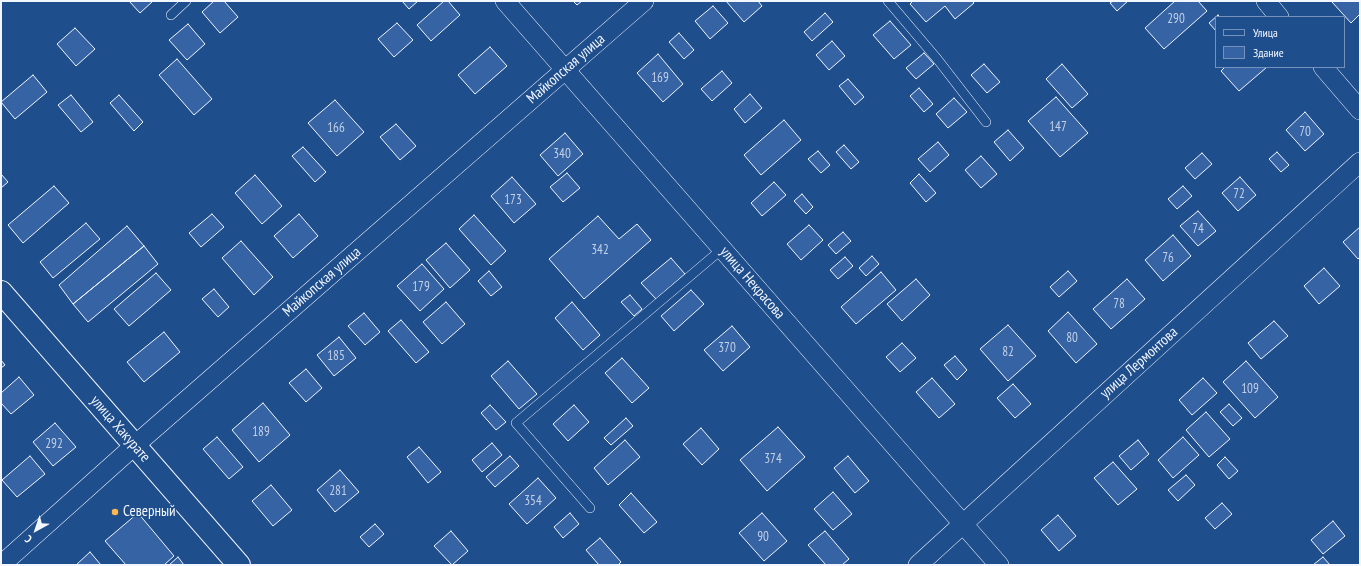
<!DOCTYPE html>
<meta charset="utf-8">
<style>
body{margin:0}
#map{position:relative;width:1361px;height:566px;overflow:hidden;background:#1f4e8c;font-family:"PT Sans Narrow",sans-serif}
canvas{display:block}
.frame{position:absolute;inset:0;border:2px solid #f2f6ff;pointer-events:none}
.legend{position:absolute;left:1215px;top:16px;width:130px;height:52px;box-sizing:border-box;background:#1f4e8c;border:1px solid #7391ba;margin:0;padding:5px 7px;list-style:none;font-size:12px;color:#f2f6ff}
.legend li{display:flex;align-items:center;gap:8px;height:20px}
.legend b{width:20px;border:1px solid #7391ba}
.north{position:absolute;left:16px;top:510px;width:40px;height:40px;-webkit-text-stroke:3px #1f4e8c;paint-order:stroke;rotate:220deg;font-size:11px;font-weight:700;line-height:16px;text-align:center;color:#f2f6ff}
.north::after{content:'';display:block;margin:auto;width:14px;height:18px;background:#f2f6ff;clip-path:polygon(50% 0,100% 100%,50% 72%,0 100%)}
</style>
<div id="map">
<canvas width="1361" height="566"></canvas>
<div class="frame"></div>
<ul class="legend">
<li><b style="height:5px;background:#1f4e8c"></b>Улица</li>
<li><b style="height:11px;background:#3563a3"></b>Здание</li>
</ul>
<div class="north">С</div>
</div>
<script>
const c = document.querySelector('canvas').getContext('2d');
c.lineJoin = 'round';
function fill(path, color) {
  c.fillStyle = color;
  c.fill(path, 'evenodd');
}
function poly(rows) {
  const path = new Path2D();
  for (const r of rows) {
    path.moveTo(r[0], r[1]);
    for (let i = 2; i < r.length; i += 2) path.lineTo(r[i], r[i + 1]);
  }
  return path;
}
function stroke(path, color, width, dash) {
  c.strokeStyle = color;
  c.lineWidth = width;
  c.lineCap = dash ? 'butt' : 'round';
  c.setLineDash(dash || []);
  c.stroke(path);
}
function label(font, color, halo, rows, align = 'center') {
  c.font = font + ' "PT Sans Narrow",sans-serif';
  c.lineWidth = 3;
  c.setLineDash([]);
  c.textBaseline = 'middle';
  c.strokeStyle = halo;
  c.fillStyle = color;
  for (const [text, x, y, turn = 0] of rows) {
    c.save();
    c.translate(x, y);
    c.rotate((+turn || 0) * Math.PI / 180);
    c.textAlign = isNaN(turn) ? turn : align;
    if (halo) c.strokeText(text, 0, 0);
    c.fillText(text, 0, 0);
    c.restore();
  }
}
const building = poly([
 [129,1,153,1,140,13,129,1],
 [214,1,224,1,238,17,220,33,202,12,214,1],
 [402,1,418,1,409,9,402,1],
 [444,1,448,1,460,15,431,41,417,25,444,1],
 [573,1,582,1,577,5,573,1],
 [726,1,758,1,762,6,744,22,726,1],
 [913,1,972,1,974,3,955,19,945,6,926,22,910,4,913,1],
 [1113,1,1128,1,1117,11,1110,3,1113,1],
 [1175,1,1198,1,1207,11,1164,49,1145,28,1175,1],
 [1333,1,1360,1,1360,14,1351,23,1332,2,1333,1],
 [713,6,728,23,710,39,695,21,713,6],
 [825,13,833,22,812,41,804,32,825,13],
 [1218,15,1220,17,1216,17,1216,31,1209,23,1218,15],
 [890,21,911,45,894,59,873,35,890,21],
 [397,23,413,40,394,57,378,39,397,23],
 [188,24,205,44,187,60,169,40,188,24],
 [75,28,95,49,76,66,57,44,75,28],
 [679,33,694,50,684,59,669,42,679,33],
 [832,41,845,56,829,70,816,55,832,41],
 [490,47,507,66,475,94,458,75,490,47],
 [924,53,934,64,916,79,906,68,924,53],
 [658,54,683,84,663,102,637,73,658,54],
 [177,59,212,99,194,115,159,75,177,59],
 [984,64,1000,82,987,93,971,75,984,64],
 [1062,64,1088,94,1072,108,1046,79,1062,64],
 [1225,67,1267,67,1239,91,1221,71,1225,67],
 [722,71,732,83,712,101,701,89,722,71],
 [33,75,47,92,15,119,1,102,33,75],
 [848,79,864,97,855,105,839,86,848,79],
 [919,88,933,104,924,112,910,96,919,88],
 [750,94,762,108,745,123,734,109,750,94],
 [71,95,93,122,81,132,58,105,71,95],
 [119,95,143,122,134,131,110,103,119,95],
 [1056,97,1088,133,1060,157,1028,121,1056,97],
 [954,98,967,112,948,128,936,114,954,98],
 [335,100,364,132,337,156,308,123,335,100],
 [1305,112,1324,134,1305,151,1286,130,1305,112],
 [784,120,801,140,761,175,744,155,784,120],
 [396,124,416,146,400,160,380,137,396,124],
 [1008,130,1024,148,1010,161,994,142,1008,130],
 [565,133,583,154,558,176,540,155,565,133],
 [938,142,949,155,930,172,918,159,938,142],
 [844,145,859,162,851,169,836,152,844,145],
 [303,147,326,172,315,182,292,156,303,147],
 [818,151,830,165,821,173,808,159,818,151],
 [1277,152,1289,165,1281,172,1269,159,1277,152],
 [1202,153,1212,164,1195,179,1185,168,1202,153],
 [981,156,997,174,981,188,965,170,981,156],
 [567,173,580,188,563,202,550,187,567,173],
 [1,174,8,182,1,188,1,174],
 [919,174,936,193,926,202,910,183,919,174],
 [255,175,282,206,262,224,235,193,255,175],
 [512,177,536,204,514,223,491,196,512,177],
 [1240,177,1256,195,1238,211,1222,193,1240,177],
 [774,182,786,195,762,216,751,203,774,182],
 [54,186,69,203,23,243,8,225,54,186],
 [1183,186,1192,196,1177,209,1168,199,1183,186],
 [802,194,813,207,806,214,794,201,802,194],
 [1198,211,1216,231,1198,246,1180,226,1198,211],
 [212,214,224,227,201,247,189,233,212,214],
 [299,214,318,236,293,258,274,236,299,214],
 [474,215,506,251,491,265,459,229,474,215],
 [598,216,619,239,637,224,651,240,584,299,549,259,598,216],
 [86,223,100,239,53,278,40,262,86,223],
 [809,225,823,240,801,260,787,244,809,225],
 [127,226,144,246,73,304,59,285,127,226],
 [1360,227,1360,257,1358,259,1343,242,1360,227],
 [843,232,851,241,836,254,828,245,843,232],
 [1173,235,1191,256,1163,281,1145,260,1173,235],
 [241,241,273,277,254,295,222,258,241,241],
 [446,243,470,270,450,288,426,260,446,243],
 [144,246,158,264,88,322,73,304,144,246],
 [872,256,879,264,866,276,859,268,872,256],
 [845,257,853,266,838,279,830,270,845,257],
 [671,258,685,274,656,299,641,283,671,258],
 [422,264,444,289,420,311,397,286,422,264],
 [1324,268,1340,286,1319,304,1304,286,1324,268],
 [489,271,502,287,491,296,478,281,489,271],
 [1068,271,1077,281,1059,297,1050,287,1068,271],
 [881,272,896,290,856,324,841,307,881,272],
 [156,273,171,290,129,326,114,309,156,273],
 [916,279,930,295,902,321,887,304,916,279],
 [1127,279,1145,299,1111,329,1093,309,1127,279],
 [214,289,229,307,218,317,202,299,214,289],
 [691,290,704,304,674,331,661,316,691,290],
 [630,295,642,309,634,316,621,302,630,295],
 [446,302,465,324,442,344,423,322,446,302],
 [572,302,600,335,583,350,555,318,572,302],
 [1068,312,1097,344,1076,363,1048,331,1068,312],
 [364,313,380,332,365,345,348,326,364,313],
 [401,320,429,352,416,363,388,331,401,320],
 [1274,321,1288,336,1261,359,1248,343,1274,321],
 [1008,325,1036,356,1008,381,980,349,1008,325],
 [732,326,750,347,723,371,704,350,732,326],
 [164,332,180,352,144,382,127,362,164,332],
 [339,337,356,358,334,376,317,355,339,337],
 [902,343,916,358,900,372,886,357,902,343],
 [955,356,967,370,957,380,944,365,955,356],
 [622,358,649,388,632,403,605,373,622,358],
 [1,360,5,365,1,368,1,360],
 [508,361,537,394,519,409,491,376,508,361],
 [1246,361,1278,397,1255,418,1223,382,1246,361],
 [306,369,322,388,306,402,289,383,306,369],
 [19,377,34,395,11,414,1,403,1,393,19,377],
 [932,378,955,404,939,418,916,392,932,378],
 [1203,378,1217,393,1192,415,1179,400,1203,378],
 [1013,384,1031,404,1015,418,997,398,1013,384],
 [263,403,290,435,259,462,232,430,263,403],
 [1229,404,1242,418,1233,426,1220,412,1229,404],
 [490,405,506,422,496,430,481,413,490,405],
 [574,405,589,422,568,441,553,424,574,405],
 [1206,412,1230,439,1209,457,1186,430,1206,412],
 [626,418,633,426,611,445,604,438,626,418],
 [55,423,76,447,53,466,33,442,55,423],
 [778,427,805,457,767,491,740,460,778,427],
 [701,428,719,449,702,465,683,444,701,428],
 [217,437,243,467,229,479,203,449,217,437],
 [1183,437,1199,455,1173,478,1158,460,1183,437],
 [625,440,640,457,608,485,594,468,625,440],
 [1138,440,1149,454,1131,470,1119,456,1138,440],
 [492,443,502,455,482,472,472,460,492,443],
 [419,447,441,472,428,483,407,457,419,447],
 [30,456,45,474,17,497,2,480,30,456],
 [510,456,519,466,495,487,486,477,510,456],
 [848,456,869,481,855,493,834,468,848,456],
 [1225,457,1238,471,1229,479,1217,465,1225,457],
 [1113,462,1137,489,1118,505,1094,478,1113,462],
 [340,470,359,492,335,512,317,490,340,470],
 [1186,475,1195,485,1178,501,1168,490,1186,475],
 [538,478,556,498,527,524,509,504,538,478],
 [271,485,292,510,273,526,252,501,271,485],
 [833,492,852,514,833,530,814,509,833,492],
 [631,493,657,522,644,533,619,505,631,493],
 [1222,503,1232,514,1215,529,1205,518,1222,503],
 [138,513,174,556,164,565,126,565,105,541,138,513],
 [570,513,579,524,563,538,554,527,570,513],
 [762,513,787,541,764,561,739,533,762,513],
 [1058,515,1076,536,1059,551,1041,530,1058,515],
 [1333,521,1345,536,1323,554,1311,540,1333,521],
 [375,524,384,534,369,547,360,537,375,524],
 [451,531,468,551,452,565,434,546,451,531],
 [825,531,849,559,842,565,826,565,808,545,825,531],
 [600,538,621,562,618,565,599,565,586,550,600,538],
 [90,552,101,565,76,565,90,552],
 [178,557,184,565,169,565,178,557],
 [1323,557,1330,565,1313,565,1323,557]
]);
fill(building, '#3563a3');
stroke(building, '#f2f6ff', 1);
const lane = poly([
 [888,1,938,60,986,122],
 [171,15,186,1],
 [590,508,516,423,722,249]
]);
const street = poly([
 [505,1,999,565],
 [1266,1,1279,17],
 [1323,67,1360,110],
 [1,565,134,446,644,1],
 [918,565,1360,162]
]);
const primary = poly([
 [1,292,239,565]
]);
stroke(lane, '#f2f6ff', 10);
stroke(street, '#f2f6ff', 20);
stroke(primary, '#f2f6ff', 24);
stroke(lane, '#1f4e8c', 9);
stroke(street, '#1f4e8c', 19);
stroke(primary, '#1f4e8c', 22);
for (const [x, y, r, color] of [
 [115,512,4,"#ffb74d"]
]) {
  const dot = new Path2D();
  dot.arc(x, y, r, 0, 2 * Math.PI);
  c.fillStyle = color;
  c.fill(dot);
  stroke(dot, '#1f4e8c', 1.5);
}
label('13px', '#c3d1e8', null, [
 ["290",1176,19],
 ["169",660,78],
 ["147",1058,127],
 ["166",336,128],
 ["70",1305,132],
 ["340",562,154],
 ["72",1239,194],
 ["173",513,200],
 ["74",1198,229],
 ["342",600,250],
 ["76",1168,258],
 ["179",421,287],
 ["78",1119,304],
 ["80",1072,338],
 ["370",727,348],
 ["82",1008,352],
 ["185",336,356],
 ["109",1250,389],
 ["189",261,432],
 ["292",54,444],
 ["374",773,459],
 ["281",338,491],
 ["354",533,501],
 ["90",763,537]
]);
label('15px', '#f2f6ff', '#1f4e8c', [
 ["Майкопская улица",566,69,-41],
 ["Майкопская улица",322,282,-41],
 ["улица Некрасова",752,283,49],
 ["улица Лермонтова",1139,363,-42],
 ["улица Хакурате",120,429,49]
]);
label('15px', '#f2f6ff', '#1f4e8c', [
 ["Северный",123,512]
], 'left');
</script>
